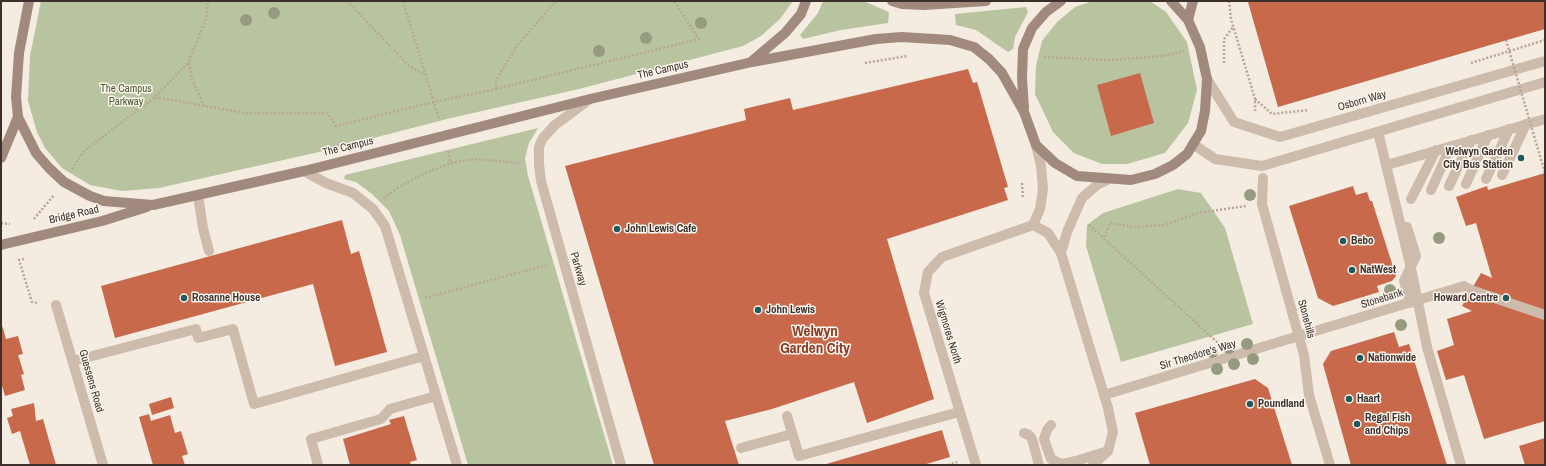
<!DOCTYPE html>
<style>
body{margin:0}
#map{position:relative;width:1546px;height:466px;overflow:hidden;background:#f4ebe1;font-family:"Archivo Narrow",sans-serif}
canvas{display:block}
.frame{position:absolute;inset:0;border:2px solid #3b302b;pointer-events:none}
</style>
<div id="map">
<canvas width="1546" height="466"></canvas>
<div class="frame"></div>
</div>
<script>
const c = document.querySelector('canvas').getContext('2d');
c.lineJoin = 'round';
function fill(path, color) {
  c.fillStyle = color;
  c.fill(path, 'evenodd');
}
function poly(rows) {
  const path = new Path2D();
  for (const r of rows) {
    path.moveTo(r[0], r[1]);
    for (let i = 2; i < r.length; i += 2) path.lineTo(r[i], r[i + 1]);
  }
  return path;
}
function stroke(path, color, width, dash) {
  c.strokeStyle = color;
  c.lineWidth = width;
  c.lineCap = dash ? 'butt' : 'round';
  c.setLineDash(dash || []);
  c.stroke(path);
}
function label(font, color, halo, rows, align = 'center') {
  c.font = font + ' "Archivo Narrow",sans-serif';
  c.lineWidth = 3;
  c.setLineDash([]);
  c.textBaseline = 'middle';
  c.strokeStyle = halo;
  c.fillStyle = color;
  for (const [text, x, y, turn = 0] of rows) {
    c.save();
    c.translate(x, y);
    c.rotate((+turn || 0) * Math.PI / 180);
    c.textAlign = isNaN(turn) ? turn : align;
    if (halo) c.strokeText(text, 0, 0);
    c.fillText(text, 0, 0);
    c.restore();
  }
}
fill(poly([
 [41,1,793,1,780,19,761,36,743,46,579,89,451,118,319,152,159,188,122,191,90,185,62,168,45,148,37,132,28,101,30,56],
 [823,1,863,1,889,12,888,23,841,30,803,39,800,35,818,13],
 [1093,1,1150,1,1166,12,1187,42,1197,90,1188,123,1165,153,1127,164,1102,164,1074,153,1053,132,1035,94,1036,66,1042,41,1057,22,1075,7],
 [1026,7,1028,12,1015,37,1013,49,1008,52,976,30,956,25,955,14],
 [538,128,529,143,525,158,528,176,613,465,468,465,400,235,389,211,372,194,356,182,344,179,345,175],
 [1178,189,1201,193,1225,228,1253,324,1121,362,1086,246,1087,225,1103,213]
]), '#b8c4a0');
fill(poly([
 [1545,1,1545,29,1278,107,1248,2],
 [968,69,973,83,977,82,1008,187,1004,188,1008,200,887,239,934,399,867,423,854,382,772,409,725,421,739,465,654,465,565,166,746,120,744,109,790,98,793,110],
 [1140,73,1154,123,1111,136,1097,85],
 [1545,173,1545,421,1484,439,1464,375,1446,380,1437,351,1454,345,1447,319,1472,311,1462,306,1481,273,1492,278,1476,223,1466,226,1456,197,1487,186,1488,190],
 [1353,186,1356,195,1367,192,1370,201,1372,201,1396,276,1392,281,1377,286,1379,292,1333,306,1318,298,1289,206],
 [342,220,351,254,359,251,387,352,335,366,313,284,115,338,101,286],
 [1,322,6,339,18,336,23,354,18,355,24,374,21,375,25,390,5,396,1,382],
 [1394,332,1399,347,1409,344,1447,465,1351,465,1323,364,1331,351],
 [1255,379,1268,388,1292,465,1150,465,1135,413],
 [171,397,174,408,152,415,149,404],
 [34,403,36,421,43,419,56,465,30,465,20,431,12,434,7,418,13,416,11,409],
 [149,414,151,421,170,415,175,433,181,431,188,454,182,456,185,465,153,465,139,417],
 [404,416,417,460,410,462,411,465,350,465,343,439,391,424,389,420],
 [942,430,950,457,923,465,823,465],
 [1545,438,1545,465,1525,465,1519,446]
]), '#c8694b');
stroke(poly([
 [347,1,409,66,425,75],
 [403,1,439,119],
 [1229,1,1231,19,1255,99,1255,111],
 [1044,57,1110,60,1162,56,1184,51],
 [189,63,192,80,205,107],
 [865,63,907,56],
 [1224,63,1224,39,1233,27],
 [1471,63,1545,40],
 [496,89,699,39,674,1],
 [155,97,245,113,327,113,336,126,434,102,496,89,496,80,519,43,556,1],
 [1255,99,1272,114,1309,110],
 [448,151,451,163],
 [72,169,84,151,155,97,188,63,206,19,208,1],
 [1022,183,1023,198],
 [384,198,397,188,423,174,451,163,474,159,522,163],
 [34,219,54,195],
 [1,223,10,224],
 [1089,225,1218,343],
 [1104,237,1110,223,1133,227,1165,225,1198,213,1246,206],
 [24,259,19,260,32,302,39,303],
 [425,298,547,265],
 [948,465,957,462]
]), '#b9a596', 2.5, [2, 2]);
stroke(poly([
 [1378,132,1411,268,1427,347,1461,465],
 [1387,165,1545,119],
 [1502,175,1526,124],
 [1486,179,1509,129],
 [1466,184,1488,135],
 [1449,186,1471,140],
 [1431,190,1451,146],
 [198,195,203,228,209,251],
 [1411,199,1436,150],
 [73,361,196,329,198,338,233,329,254,404,424,356],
 [787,416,799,456,959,412],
 [1051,425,1047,430,1044,439,1051,459,1062,464,1076,461,1108,451],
 [1024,433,1029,435,1032,439,1039,465],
 [741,448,792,434],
 [318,465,311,439,381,419,390,409,436,396]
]), '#cdbbac', 10);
stroke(poly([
 [1263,178,1262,204,1304,355,1309,395],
 [1407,227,1416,256,1404,281,1410,303],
 [1104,395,1464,286,1471,290,1545,315]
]), '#cdbbac', 10);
stroke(poly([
 [1033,225,1040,209,1043,189,1041,166,1036,145],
 [1061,253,1067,232,1082,198,1097,185,1107,180],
 [56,305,103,465],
 [1309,395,1330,465],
 [976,465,924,293,928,272,942,257,1033,225,1048,233,1061,253,1108,408,1113,432,1108,451,1093,465]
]), '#cdbbac', 10);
stroke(poly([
 [1207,79,1234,122,1280,137,1545,61],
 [590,99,555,125,543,138,539,147,539,164,541,181,621,465],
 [1193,144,1215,159,1262,166,1545,82],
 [304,171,326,183,353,193,373,209,385,226,457,465]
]), '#cdbbac', 10);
stroke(poly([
 [29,1,19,53,16,97,18,117,36,153,49,168,64,182,90,196,104,201,153,205,304,171,590,99,752,62,876,39,902,37,950,40,974,47,989,59,1002,73,1024,112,1036,145,1055,163,1077,176,1131,180,1155,174,1173,165,1187,154,1201,131,1205,111,1207,79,1200,47,1188,20,1171,1],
 [892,1,902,4,924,5,986,1],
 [1188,20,1193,1],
 [752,61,785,33,801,14,806,1],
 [1024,108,1022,78,1023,49,1032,28,1046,12,1061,1],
 [1,158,18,117],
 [1,245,102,221,147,207]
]), '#a18a7d', 10);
stroke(poly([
 [1506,40,1545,173]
]), '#b9a596', 2.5, [2, 2]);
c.fillStyle = '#969b7f';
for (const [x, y] of [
 [274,13],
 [246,20],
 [701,23],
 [646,38],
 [599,51],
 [1250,195],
 [1439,238],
 [1390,290],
 [1401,325],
 [1247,344],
 [1229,348],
 [1212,352],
 [1253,359],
 [1234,364],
 [1217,369]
]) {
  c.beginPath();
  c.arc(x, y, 6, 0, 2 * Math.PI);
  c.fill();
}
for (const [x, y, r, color] of [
 [1521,158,4,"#1f5a5e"],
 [617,229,4,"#1f5a5e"],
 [1343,241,4,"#1f5a5e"],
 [1352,270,4,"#1f5a5e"],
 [184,298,4,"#1f5a5e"],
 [1506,298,4,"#1f5a5e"],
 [758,310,4,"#1f5a5e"],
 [1360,358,4,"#1f5a5e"],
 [1349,399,4,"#1f5a5e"],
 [1250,404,4,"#1f5a5e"],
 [1357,424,4,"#1f5a5e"]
]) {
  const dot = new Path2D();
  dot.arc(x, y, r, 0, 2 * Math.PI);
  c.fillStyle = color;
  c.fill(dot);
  stroke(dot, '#fbf5ee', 1.5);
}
label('11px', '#3b302b', '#fbf5ee', [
 ["The Campus",663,70,-13],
 ["Osborn Way",1362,101,-16],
 ["The Campus",348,147,-14],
 ["Bridge Road",74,215,-13],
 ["Parkway",578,269,74],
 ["Stonebank",1382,299,-17],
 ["Stonehills",1306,319,75],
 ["Wigmores North",948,332,73],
 ["Sir Theodore's Way",1198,355,-17],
 ["Guessens Road",91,381,74]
]);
label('11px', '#4a5a2e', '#fbf5ee', [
 ["The Campus",126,89],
 ["Parkway",126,102]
]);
label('bold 11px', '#3b302b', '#fbf5ee', [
 ["Welwyn Garden",1513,152,"right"],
 ["City Bus Station",1513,165,"right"],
 ["John Lewis Cafe",625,229],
 ["Bebo",1351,241],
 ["NatWest",1360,270],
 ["Rosanne House",192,298],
 ["Howard Centre",1498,298,"right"],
 ["John Lewis",766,310],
 ["Nationwide",1368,358],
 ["Haart",1357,399],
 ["Poundland",1258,404],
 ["Regal Fish",1365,418],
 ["and Chips",1365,431]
], 'left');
label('bold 15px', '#8c3b22', '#fbf5ee', [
 ["Welwyn",815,332],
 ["Garden City",815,349]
]);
</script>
